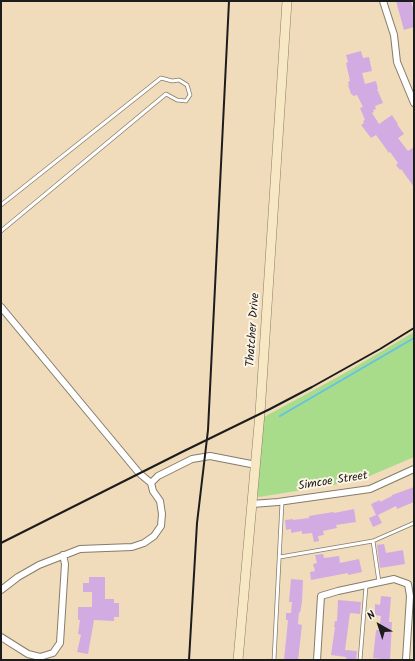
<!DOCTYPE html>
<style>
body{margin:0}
#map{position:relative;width:415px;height:661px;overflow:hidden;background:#f0dcba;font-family:Kalam,sans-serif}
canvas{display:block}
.frame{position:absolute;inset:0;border:2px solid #1c1c1c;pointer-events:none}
.north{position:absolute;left:359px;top:605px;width:40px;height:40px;-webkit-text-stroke:3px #fcf5e5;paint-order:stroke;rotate:321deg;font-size:11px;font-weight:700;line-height:16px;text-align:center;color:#1c1c1c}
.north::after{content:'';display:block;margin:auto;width:14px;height:18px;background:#1c1c1c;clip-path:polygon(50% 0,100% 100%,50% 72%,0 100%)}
</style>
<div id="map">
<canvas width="415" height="661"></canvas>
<div class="frame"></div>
<div class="north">N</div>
</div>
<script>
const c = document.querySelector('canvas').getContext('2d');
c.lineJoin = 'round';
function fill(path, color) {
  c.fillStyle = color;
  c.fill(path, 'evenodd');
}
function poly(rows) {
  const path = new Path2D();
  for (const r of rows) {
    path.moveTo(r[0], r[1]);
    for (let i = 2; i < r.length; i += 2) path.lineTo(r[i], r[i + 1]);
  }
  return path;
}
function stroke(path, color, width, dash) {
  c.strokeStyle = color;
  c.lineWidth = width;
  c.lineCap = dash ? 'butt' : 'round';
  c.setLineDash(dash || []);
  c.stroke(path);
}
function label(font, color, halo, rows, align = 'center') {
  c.font = font + ' Kalam,sans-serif';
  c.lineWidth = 4;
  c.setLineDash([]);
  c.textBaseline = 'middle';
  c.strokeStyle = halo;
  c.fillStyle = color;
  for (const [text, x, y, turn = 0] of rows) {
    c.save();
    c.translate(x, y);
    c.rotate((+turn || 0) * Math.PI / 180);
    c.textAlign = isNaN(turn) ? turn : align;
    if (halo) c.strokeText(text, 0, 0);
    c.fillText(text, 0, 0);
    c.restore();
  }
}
fill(poly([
 [414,332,414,457,358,481,259,497,256,492,264,417,345,373]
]), '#a8dc8b');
stroke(poly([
 [280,416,414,338]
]), '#64c3e2', 2);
fill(poly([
 [396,1,411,1,414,11,414,27,404,30],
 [361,51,363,58,369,57,372,71,362,73,365,84,376,81,378,89,377,89,383,103,375,106,376,109,373,110,374,112,372,113,379,124,392,115,398,124,397,124,404,134,398,138,408,151,414,147,414,187,401,169,400,170,396,165,398,163,390,152,389,153,376,135,371,138,361,125,364,123,363,121,365,120,360,108,363,107,357,95,353,96,352,94,351,94,348,85,349,85,348,82,350,81,346,63,348,62,346,55],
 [414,487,414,502,397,509,396,506,378,515,382,523,373,527,369,518,376,515,371,504,380,500,380,502,392,496,392,495],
 [354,509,356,522,336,525,337,528,323,531,324,535,318,536,319,541,314,542,312,533,302,534,302,531,291,533,291,529,286,530,285,520,293,519,293,520,309,518,309,516,333,512,334,513],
 [384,544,386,553,403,550,405,564,380,568,377,545],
 [323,554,324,558,339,556,340,563,359,559,362,572,348,575,348,573,311,580,310,572,315,571,313,564,317,563,315,555],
 [89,577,105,577,105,599,114,599,114,603,119,603,119,617,114,617,114,621,94,620,88,654,77,652,81,635,78,634,80,620,78,620,78,607,92,607,92,592,83,592,83,583,89,583],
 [291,579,303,580,302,602,300,613,299,612,298,624,302,625,298,660,284,660,288,620,286,620,286,613,291,613,292,602,289,602],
 [381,596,391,597,389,622,392,622,390,660,373,658,376,630,379,630,381,616,375,615,375,604,380,605],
 [338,600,361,602,360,614,350,613,345,650,357,651,356,660,346,660,346,657,331,655,335,627,334,627,335,621,337,621]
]), '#d2abe3');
const service = poly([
 [1,205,161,78,172,81,179,80,187,85,190,95,186,101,177,100,166,94,1,231],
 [373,541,379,582],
 [280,557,373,541,414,523],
 [274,660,282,502],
 [360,660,366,586]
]);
const minor = poly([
 [383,1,394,35,397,62,414,103],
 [1,307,139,473,151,483],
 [252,504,278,502,370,489,414,469],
 [1,590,18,577,39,565,80,549,132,547,144,543,154,536,161,526,162,514,160,501,153,491,151,483,158,476,192,459,210,456,256,465],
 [1,637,28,654,40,657,53,653,60,643,65,564,63,555],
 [317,660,321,596,338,591,394,579,408,584,410,596,406,660]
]);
const secondary = poly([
 [238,660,260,413,287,1]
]);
stroke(service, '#867c6b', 4.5);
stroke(minor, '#867c6b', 8);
stroke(secondary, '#867c6b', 10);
stroke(service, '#fff', 3);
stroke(minor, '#fff', 6);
stroke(secondary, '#f7e8c3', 9);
stroke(poly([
 [1,543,182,452,270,409,312,387,380,349,414,328],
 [189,660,197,523,208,430,229,1]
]), '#1c1c1c', 2);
label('12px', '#1c1c1c', '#fcf5e5', [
 ["Thatcher Drive",254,330,-86],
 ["Simcoe Street",333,482,-9]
]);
</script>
